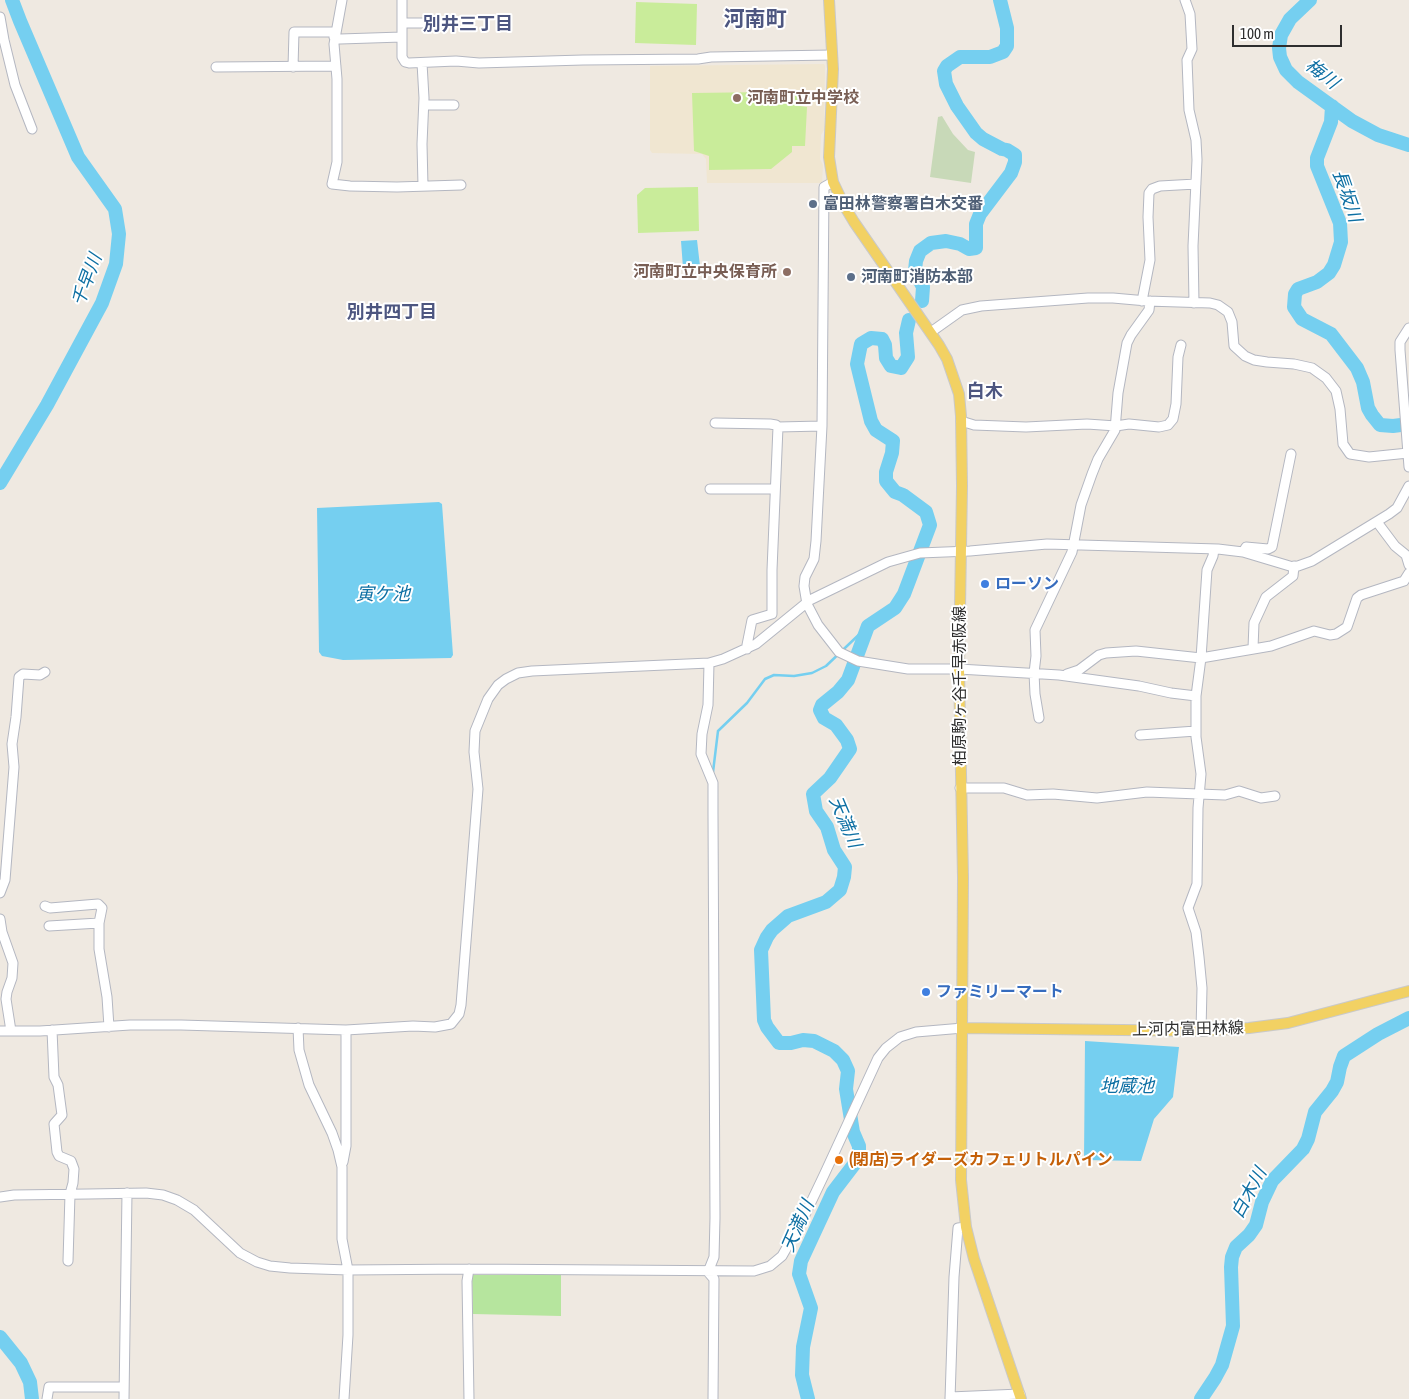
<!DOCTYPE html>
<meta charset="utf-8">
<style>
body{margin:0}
#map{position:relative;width:1409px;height:1399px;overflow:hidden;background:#efe9e1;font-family:"Asap Condensed",sans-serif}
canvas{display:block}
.scale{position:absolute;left:1232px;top:25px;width:110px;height:22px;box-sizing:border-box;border:2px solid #2e2e2e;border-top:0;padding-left:6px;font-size:15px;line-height:18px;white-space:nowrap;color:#2e2e2e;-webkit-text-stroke:4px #fff;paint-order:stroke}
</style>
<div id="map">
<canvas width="1409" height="1399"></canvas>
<div class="scale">100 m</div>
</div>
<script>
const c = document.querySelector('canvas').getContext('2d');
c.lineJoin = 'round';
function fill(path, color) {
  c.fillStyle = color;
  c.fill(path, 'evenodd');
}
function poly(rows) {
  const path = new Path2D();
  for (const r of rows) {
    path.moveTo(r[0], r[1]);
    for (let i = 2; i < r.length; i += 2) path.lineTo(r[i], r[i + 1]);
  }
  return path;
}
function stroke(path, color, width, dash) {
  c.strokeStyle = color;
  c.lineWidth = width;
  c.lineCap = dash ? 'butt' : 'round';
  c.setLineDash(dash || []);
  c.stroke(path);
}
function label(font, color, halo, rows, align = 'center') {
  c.font = font + ' "Asap Condensed","Noto Sans JP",sans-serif';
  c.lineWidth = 4;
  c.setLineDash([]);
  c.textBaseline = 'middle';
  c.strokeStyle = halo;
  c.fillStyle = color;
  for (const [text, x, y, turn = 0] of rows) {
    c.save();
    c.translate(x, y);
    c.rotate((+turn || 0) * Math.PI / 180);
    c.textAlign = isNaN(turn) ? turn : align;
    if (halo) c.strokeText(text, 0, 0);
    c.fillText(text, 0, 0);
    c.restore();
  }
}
fill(poly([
 [824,64,825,66,824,130,821,135,820,159,823,165,822,183,707,183,706,159,702,154,652,153,650,150,650,66]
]), '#f0e6d1');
fill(poly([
 [472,1275,561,1275,561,1316,473,1314]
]), '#b6e59e');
fill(poly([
 [942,116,953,134,968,150,975,152,971,183,930,177,938,117]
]), '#c8d9b8');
fill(poly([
 [636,2,697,4,696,45,635,43],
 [768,92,768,96,800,95,800,106,807,107,805,146,792,146,792,152,771,169,709,170,709,156,694,151,692,93],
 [698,187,699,231,638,233,637,195,645,188]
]), '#c9ec9a');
fill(poly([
 [697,240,700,266,683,268,681,241],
 [439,502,442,504,453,655,451,658,343,660,322,656,319,652,317,508],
 [1085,1041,1179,1047,1173,1097,1154,1119,1141,1161,1084,1160]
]), '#75cff0');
stroke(poly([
 [713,772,718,731,747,703,765,679,774,675,794,676,812,673,826,666,868,626]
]), '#75cff0', 2.5);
stroke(poly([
 [1310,0,1290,19,1281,35,1279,48,1280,57,1286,70,1298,82,1352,121,1378,135,1409,145],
 [1332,106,1331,122,1317,158,1317,166,1340,223,1341,242,1334,265,1329,273,1317,282,1298,289,1295,294,1294,307,1302,319,1331,334,1357,368,1363,382,1368,408,1372,415,1380,425,1393,426,1409,424],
 [922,301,923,287,915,271,916,261,920,251,931,243,946,241,960,244,969,249,976,248,976,224,980,214,1011,173,1015,162,1015,155,1007,150,1002,149,983,139,976,133,957,106,946,84,944,71,947,66,960,57,990,57,1003,52,1007,46,1007,28,1000,0],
 [0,483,47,405,102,303,116,264,119,234,115,209,78,157,20,21,12,0],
 [0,1337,21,1363,30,1382,32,1399],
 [808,1399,802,1375,803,1347,811,1308,799,1274,801,1261,833,1192,859,1158,859,1146,853,1132,846,1089,848,1071,843,1060,834,1051,814,1041,803,1040,791,1043,779,1043,767,1027,764,1020,761,950,767,937,772,930,788,916,826,902,840,890,844,877,845,867,834,850,827,827,816,811,813,794,830,778,850,749,847,740,836,725,824,718,820,710,822,705,838,692,848,680,868,626,895,608,904,594,930,525,926,512,903,495,895,492,886,481,886,472,892,453,893,441,876,430,871,421,857,364,861,344,871,338,882,339,885,345,886,358,891,366,901,368,908,357,906,333,909,320],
 [1201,1399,1215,1378,1222,1365,1233,1326,1231,1267,1232,1257,1236,1247,1249,1235,1256,1225,1262,1202,1272,1181,1303,1149,1308,1139,1315,1112,1332,1091,1337,1082,1340,1067,1344,1056,1378,1034,1409,1018]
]), '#75cff0', 14);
const minor = poly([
 [342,0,334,44,337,79,337,162,332,184,350,186,397,187,461,185],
 [402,0,402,57,405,62,409,63,456,61,479,63,583,60,698,59,711,57,832,55],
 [1185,0,1190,14,1192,49,1187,60,1189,110,1196,140,1197,160,1193,246,1194,303],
 [0,17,4,40,15,85,32,129],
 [402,23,439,23],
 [334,37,340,39,402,37],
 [422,63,424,98,422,144,423,186],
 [216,67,336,66],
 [293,67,294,32,335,32],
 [424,105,454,105],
 [833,182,824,187,822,426,816,541,814,559,805,577,804,586,807,604,818,625,839,652,858,661,908,669,959,669,1059,675,1139,686,1171,693,1196,696],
 [1142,301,1150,260,1148,217,1149,193,1152,189,1160,186,1196,184],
 [1409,328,1400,342,1400,350,1409,467],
 [931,332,962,310,981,306,1088,298,1113,298,1147,301,1210,303,1218,305,1228,312,1232,322,1234,346,1245,356,1254,360,1267,362,1294,364,1312,368,1326,378,1336,391,1340,409,1343,444,1350,454,1369,457,1408,453],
 [961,421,974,425,1026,427,1087,424,1116,426,1129,424,1159,427,1168,425,1173,419,1176,404,1178,357,1181,345],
 [715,423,770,424,776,425,778,427,822,426],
 [710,489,775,489],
 [1377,522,1395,546,1406,555,1409,565],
 [1243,552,1246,547,1268,549,1272,547,1291,454],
 [1253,648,1254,623,1266,597,1293,576,1294,566],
 [747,649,747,645,752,620,772,614,772,570,778,427],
 [1067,674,1079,670,1099,655,1106,653,1136,651,1201,658,1271,646,1314,631,1330,635,1336,634,1347,627,1357,598,1361,595,1404,581,1409,573],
 [1039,718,1035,694,1034,673,1036,656,1035,630,1072,552,1081,505,1092,474,1098,459,1115,430,1118,393,1127,343,1131,335,1149,310,1150,301],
 [1140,735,1196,731],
 [960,788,1004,788,1027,795,1053,794,1097,798,1147,792,1225,795,1239,791,1261,798,1275,796],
 [0,893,5,880,14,767,12,744,16,717,19,677,23,674,40,675,45,672],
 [45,906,50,908,98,904,102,908,99,923,99,949,107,997,109,1027],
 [0,919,2,932,13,963,12,978,7,992,6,999,11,1031],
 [49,926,99,923],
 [298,1028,299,1050,309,1085,332,1133,338,1150,342,1167,342,1239,348,1270,348,1335,344,1399],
 [52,1030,54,1077,58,1085,62,1115,54,1124,57,1152,59,1156,71,1161,74,1169,73,1183,70,1194,68,1261],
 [0,1031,40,1031,130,1025,181,1025,346,1030,413,1026,435,1027,451,1024,459,1014,461,1005,478,789,474,752,475,731,488,699,498,685,506,679,518,673,532,671,709,663,723,659,756,644,810,600,888,562,920,553,970,551,1047,544,1218,549,1243,552,1293,567,1298,566,1312,561,1389,514,1397,508,1409,486],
 [1201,1031,1202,988,1199,957,1196,932,1188,908,1197,884,1198,808,1201,774,1196,737,1196,696,1201,658,1207,570,1213,556,1214,549],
 [343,1162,346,1146,346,1030],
 [0,1197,14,1195,88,1194,146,1193,163,1195,177,1200,194,1210,240,1253,257,1262,270,1266,290,1268,348,1270,469,1269,754,1271,770,1266,782,1256,803,1219,824,1175,878,1058,886,1048,900,1037,916,1032,963,1028],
 [708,1272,714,1257,715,1218,713,814,713,783,701,754,702,734,708,705,709,663],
 [708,1272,714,1279,713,1399],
 [950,1397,1020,1394],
 [47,1399,49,1387,124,1387],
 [124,1399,127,1193],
 [469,1399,467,1281,469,1269],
 [950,1399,954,1277,958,1228,966,1227]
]);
const major = poly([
 [829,0,833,69,829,157,833,182,845,207,854,222,939,345,947,359,959,394,961,416,962,486,959,669,963,878,961,1180,966,1227,974,1259,1021,1399],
 [963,1028,1201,1031,1249,1028,1288,1023,1409,991]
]);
stroke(minor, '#b4b7c1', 11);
stroke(major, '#c9c9c9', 12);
stroke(minor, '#fff', 9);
stroke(major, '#f2d163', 10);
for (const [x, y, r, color] of [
 [737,98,5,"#8d6e63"],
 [813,204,5,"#5c6f8a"],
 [787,272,5,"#8d6e63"],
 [851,277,5,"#5c6f8a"],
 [985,584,5,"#3f7fe0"],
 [926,992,5,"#3f7fe0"],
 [839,1160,5,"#e8710a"]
]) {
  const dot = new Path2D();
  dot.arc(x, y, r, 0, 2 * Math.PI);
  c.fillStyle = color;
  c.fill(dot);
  stroke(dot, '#fff', 2);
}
label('bold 16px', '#785e54', '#fff', [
 ["河南町立中学校",747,98],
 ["河南町立中央保育所",777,272,"right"]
], 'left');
label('bold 16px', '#4e5e75', '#fff', [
 ["富田林警察署白木交番",823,204],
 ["河南町消防本部",861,277]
], 'left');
label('bold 16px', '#366cbe', '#fff', [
 ["ローソン",995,584],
 ["ファミリーマート",936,992]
], 'left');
label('16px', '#2e2e2e', '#fff', [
 ["柏原駒ヶ谷千早赤阪線",960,686,-90],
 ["上河内富田林線",1188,1029,-1]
]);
label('bold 16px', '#c56008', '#fff', [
 ["(閉店)ライダーズカフェリトルパイン",849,1160]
], 'left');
label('bold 18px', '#4d5680', '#fff', [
 ["別井三丁目",468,24],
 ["別井四丁目",392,312],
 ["白木",985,391]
]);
label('italic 18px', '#0d6fa3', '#fff', [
 ["梅川",1322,74,38],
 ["長坂川",1347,196,71],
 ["千早川",87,280,-70],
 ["寅ケ池",383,594],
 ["天満川",845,822,67],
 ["地蔵池",1127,1086],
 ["白木川",1249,1193,-62],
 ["天満川",798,1226,-66]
]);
label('bold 21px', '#4d5680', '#fff', [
 ["河南町",755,19]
]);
</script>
